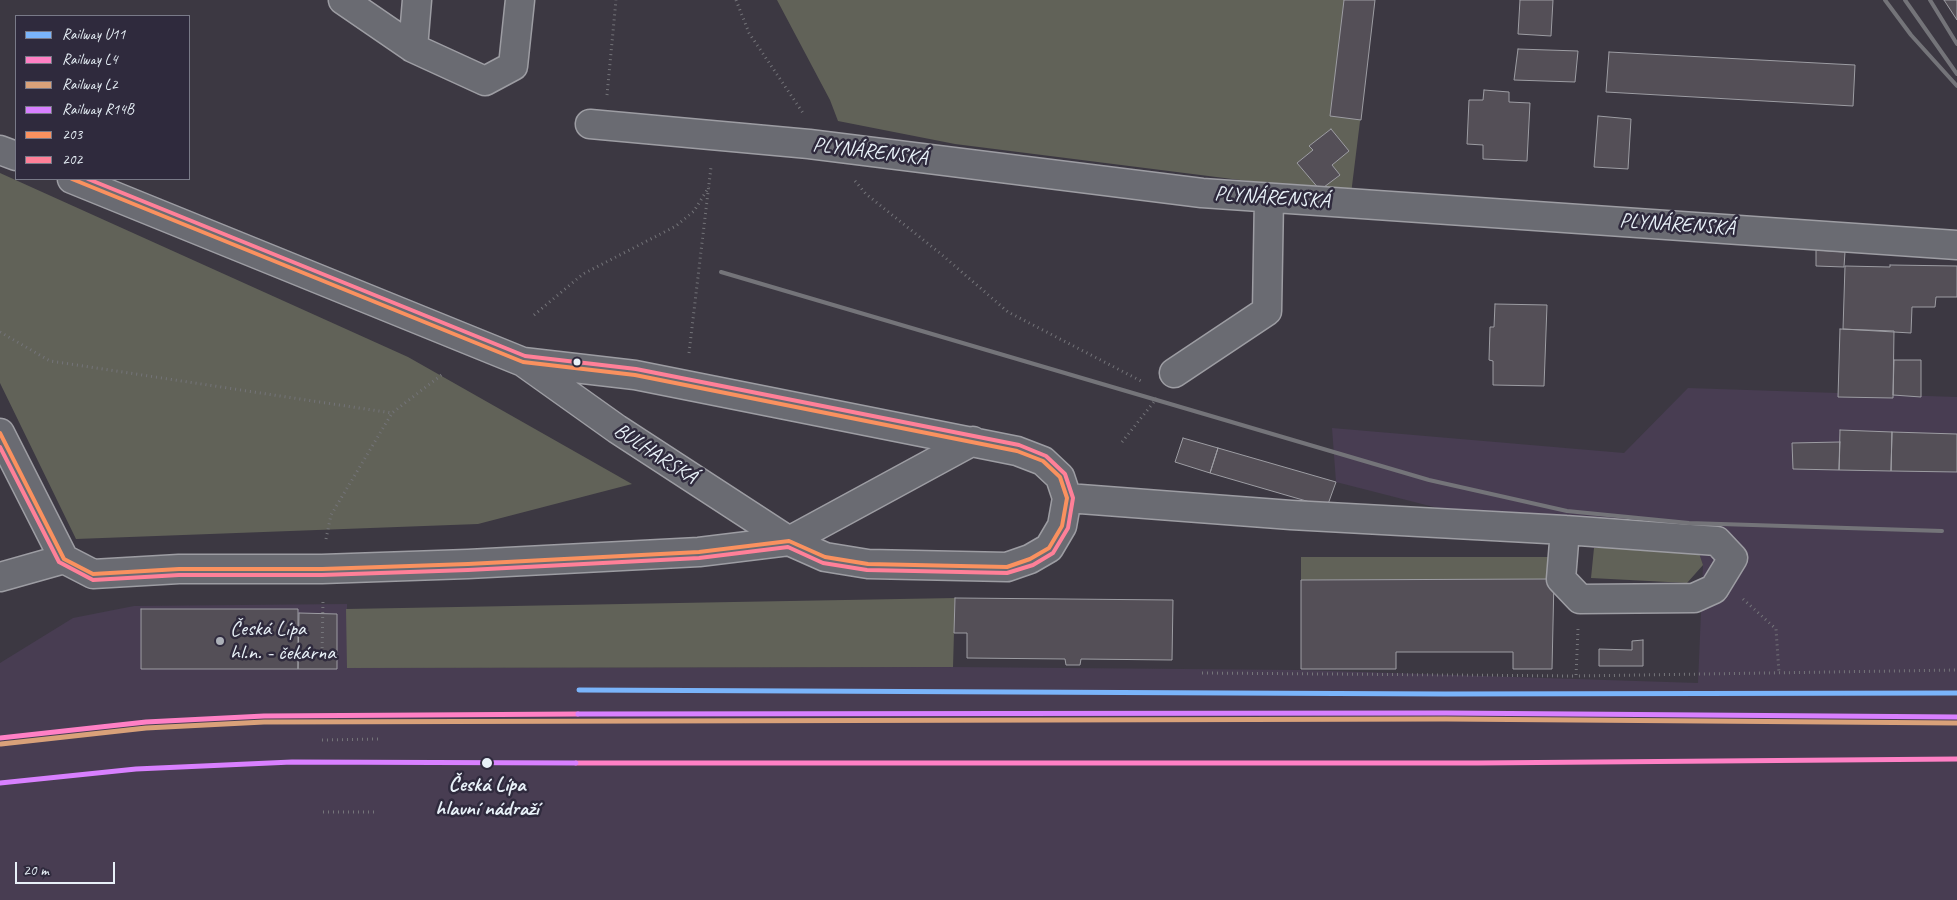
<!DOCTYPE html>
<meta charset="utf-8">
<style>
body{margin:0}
#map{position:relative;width:1957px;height:900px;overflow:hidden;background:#3c3842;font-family:Caveat,sans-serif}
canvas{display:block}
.legend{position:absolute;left:15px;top:15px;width:175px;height:165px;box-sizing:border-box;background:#2f2a3d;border:1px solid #797a88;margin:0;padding:6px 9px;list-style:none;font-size:15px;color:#e8f1f8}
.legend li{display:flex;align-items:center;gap:10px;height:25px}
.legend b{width:25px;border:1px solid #797a88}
.scale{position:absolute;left:15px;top:862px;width:100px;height:22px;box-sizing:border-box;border:2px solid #e8f1f8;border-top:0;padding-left:6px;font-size:15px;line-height:18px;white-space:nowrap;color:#e8f1f8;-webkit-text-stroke:4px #2f2a3d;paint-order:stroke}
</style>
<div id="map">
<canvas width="1957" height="900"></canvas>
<ul class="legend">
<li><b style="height:6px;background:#7ab4fa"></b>Railway U11</li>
<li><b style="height:6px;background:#ff80c5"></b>Railway L4</li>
<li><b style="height:6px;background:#d9a179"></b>Railway L2</li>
<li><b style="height:6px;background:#d880ff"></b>Railway R14B</li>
<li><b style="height:6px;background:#fa915f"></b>203</li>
<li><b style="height:6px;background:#ff8098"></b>202</li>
</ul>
<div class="scale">20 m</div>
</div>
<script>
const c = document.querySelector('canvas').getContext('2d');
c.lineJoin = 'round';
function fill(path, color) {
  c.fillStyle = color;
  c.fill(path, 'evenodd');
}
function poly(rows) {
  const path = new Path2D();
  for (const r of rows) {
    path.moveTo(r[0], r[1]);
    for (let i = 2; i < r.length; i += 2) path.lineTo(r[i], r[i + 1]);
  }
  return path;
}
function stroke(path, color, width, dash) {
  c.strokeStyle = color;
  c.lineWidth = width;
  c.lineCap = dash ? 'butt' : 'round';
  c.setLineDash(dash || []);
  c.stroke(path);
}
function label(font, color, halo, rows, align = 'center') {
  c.font = font + ' Caveat,sans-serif';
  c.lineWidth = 5;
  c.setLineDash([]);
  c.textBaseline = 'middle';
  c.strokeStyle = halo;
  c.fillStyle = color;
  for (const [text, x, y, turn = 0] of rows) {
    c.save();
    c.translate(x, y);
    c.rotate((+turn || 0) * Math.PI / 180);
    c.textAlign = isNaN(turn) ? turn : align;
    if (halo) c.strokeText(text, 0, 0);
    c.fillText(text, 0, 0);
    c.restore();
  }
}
fill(poly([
 [1688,388,1957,397,1957,900,0,900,0,663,73,618,134,606,347,604,347,668,953,667,1300,670,1698,683,1703,565,1697,547,1594,548,1336,482,1332,428,1624,453]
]), '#483d52');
fill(poly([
 [777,0,1375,0,1351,194,955,144,838,121,830,100],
 [0,173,408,357,632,484,478,524,76,539,0,383],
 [1697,547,1703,565,1687,583,1591,578,1594,548],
 [1301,557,1554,557,1554,579,1301,580],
 [955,598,953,667,347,668,346,609]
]), '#616258');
const building = poly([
 [1344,0,1375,0,1361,120,1330,116,1344,0],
 [1520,0,1553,0,1551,36,1518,34,1520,0],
 [1944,0,1957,0,1957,20,1944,0],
 [1518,49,1578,51,1575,82,1514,80,1518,49],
 [1609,52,1855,65,1853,106,1606,92,1609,52],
 [1484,90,1509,92,1509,102,1530,103,1527,161,1483,159,1483,145,1467,144,1469,100,1483,100,1484,90],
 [1598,116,1631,119,1628,169,1594,167,1598,116],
 [1331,129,1349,151,1332,165,1340,175,1320,190,1297,163,1313,150,1309,146,1331,129],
 [1816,250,1845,252,1844,267,1816,266,1816,250],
 [1890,265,1957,266,1957,297,1936,297,1935,307,1912,307,1911,333,1843,329,1845,266,1890,267,1890,265],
 [1495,304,1547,305,1544,386,1493,385,1493,361,1489,360,1490,327,1494,327,1495,304],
 [1840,329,1894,331,1893,398,1838,397,1840,329],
 [1894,360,1921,360,1921,397,1893,395,1894,360],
 [1840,430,1892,432,1891,471,1839,470,1840,430],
 [1892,432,1957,434,1957,472,1891,471,1892,432],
 [1183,438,1218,448,1210,473,1175,462,1183,438],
 [1840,442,1839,470,1793,469,1792,443,1840,442],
 [1218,448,1336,482,1327,507,1210,473,1218,448],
 [1554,579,1552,669,1513,669,1513,652,1396,652,1396,669,1301,669,1301,580,1554,579],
 [955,598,1173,600,1172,660,1081,659,1080,665,1066,665,1065,659,967,658,967,633,954,633,955,598],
 [141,609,298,609,298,669,141,669,141,609],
 [299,613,337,614,337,669,298,669,299,613],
 [1643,640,1643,666,1599,666,1599,649,1632,650,1632,641,1643,640]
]);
fill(building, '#544f57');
stroke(building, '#9d9da3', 1);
const minor = poly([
 [343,0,413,48,417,0],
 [413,48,485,81,513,66,520,0],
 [590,124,809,144,1202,193,1957,245],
 [0,150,16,156],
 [72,179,523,362,617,429,789,541,825,557,868,564,1007,567,1030,559,1049,548,1062,526,1067,498,1060,477,1043,461,1017,451,635,375,523,362],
 [1174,373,1267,311,1269,198],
 [0,433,64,559,93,574,179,569,322,569,468,564,699,552,789,541,973,441],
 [1067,498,1291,515,1565,530,1717,541,1733,558,1714,589,1694,598,1580,599,1561,579,1565,530],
 [0,577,64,559]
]);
stroke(minor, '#9d9da3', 31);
stroke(poly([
 [736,0,749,33,803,113],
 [607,95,616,0],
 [855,181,866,194,941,254,1008,312,1143,382],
 [534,315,583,274,676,226,694,211,709,187],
 [0,332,50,361,392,413,444,373],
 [689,353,711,167],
 [1122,442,1157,398],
 [326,539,331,515,392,413],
 [1743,599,1776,629,1779,673],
 [1578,629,1576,676,1957,670],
 [274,654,322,655,323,600],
 [1202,673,1576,676],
 [322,740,378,739],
 [323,812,374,812]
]), '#747479', 3, [1, 4]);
stroke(minor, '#6a6b72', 28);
stroke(poly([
 [1885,0,1911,35,1957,86],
 [1905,0,1957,74],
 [1930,0,1957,44],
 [721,272,1429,480,1567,511,1689,523,1942,531]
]), '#747479', 4);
stroke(poly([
 [0,433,64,559,93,574,179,569,322,569,468,564,699,552,789,541,825,557,868,564,1007,567,1030,559,1049,548,1062,526,1067,498,1060,477,1043,461,1017,451,635,375,523,362,72,179]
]), '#fa915f', 4);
stroke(poly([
 [0,447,59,562,93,580,179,575,322,575,468,570,699,558,788,547,823,563,867,570,1007,573,1033,565,1053,553,1068,528,1073,498,1065,474,1046,456,1019,445,636,369,525,356,88,179]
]), '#ff8098', 4);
stroke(poly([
 [579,690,1445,694,1957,693]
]), '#7ab4fa', 5);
stroke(poly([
 [0,738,146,722,264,716,578,714],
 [576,763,1478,763,1957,759]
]), '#ff80c5', 5);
stroke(poly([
 [1,744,146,728,264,722,1446,719,1957,723]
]), '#d9a179', 5);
stroke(poly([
 [578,714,1446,713,1957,717],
 [0,783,136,769,292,762,576,763]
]), '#d880ff', 5);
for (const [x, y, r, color] of [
 [577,362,4.5,"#e8f1f8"],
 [220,641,5,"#acb0b8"],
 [487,763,6,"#e8f1f8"]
]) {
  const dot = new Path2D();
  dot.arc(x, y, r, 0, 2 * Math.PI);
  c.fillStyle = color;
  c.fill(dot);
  stroke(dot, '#2f2a3d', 2);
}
label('21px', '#e8f1f8', '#2f2a3d', [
 ["PLYNÁRENSKÁ",870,152,7],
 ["PLYNÁRENSKÁ",1272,198,4],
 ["PLYNÁRENSKÁ",1677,225,4],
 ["BULHARSKÁ",655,454,33]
]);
label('21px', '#e8f1f8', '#2f2a3d', [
 ["Česká Lípa",230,629],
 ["hl.n. - čekárna",230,653]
], 'left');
label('bold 21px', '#e8f1f8', '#2f2a3d', [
 ["Česká Lípa",487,785],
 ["hlavní nádraží",487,809]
]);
</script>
